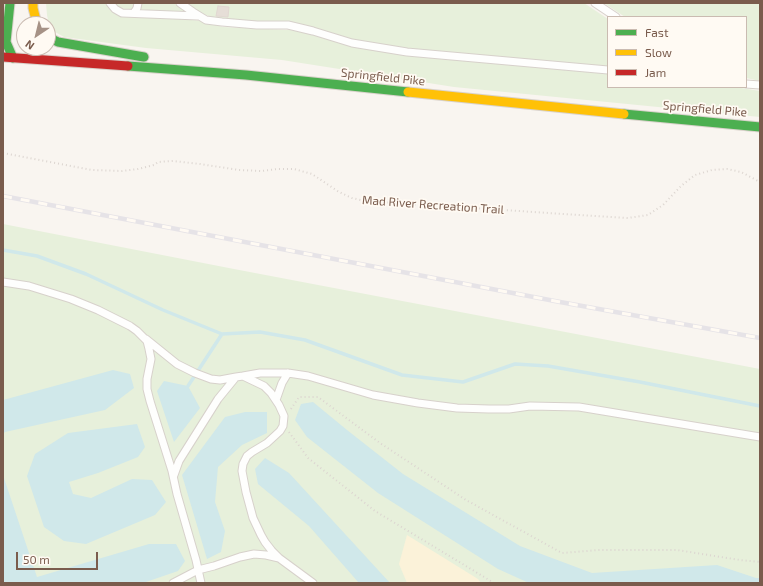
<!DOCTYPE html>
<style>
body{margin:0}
#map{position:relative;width:763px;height:586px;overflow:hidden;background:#f9f5f0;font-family:"Exo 2",sans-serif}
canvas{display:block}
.frame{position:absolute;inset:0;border:4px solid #7a5c4d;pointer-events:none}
.legend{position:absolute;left:607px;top:16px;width:140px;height:72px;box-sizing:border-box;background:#fffaf3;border:1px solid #cabbb1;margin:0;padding:5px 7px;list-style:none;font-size:12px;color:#7a5c4d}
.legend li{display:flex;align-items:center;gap:8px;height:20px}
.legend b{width:20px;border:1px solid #cabbb1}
.north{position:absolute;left:16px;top:16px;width:40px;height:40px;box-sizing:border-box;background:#fffaf3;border:1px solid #cabbb1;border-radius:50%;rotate:215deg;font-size:11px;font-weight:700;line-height:16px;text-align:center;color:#7a5c4d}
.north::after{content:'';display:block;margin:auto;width:14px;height:18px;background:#a69286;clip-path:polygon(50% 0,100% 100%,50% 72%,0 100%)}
.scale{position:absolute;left:16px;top:552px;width:82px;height:18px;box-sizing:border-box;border:2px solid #7a5c4d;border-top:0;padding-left:5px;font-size:12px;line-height:14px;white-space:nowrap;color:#7a5c4d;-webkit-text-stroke:3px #fffaf3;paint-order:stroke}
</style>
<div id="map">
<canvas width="763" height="586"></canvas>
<div class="frame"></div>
<ul class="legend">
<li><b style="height:5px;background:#4caf50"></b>Fast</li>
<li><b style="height:5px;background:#ffc107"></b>Slow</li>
<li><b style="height:5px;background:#c62828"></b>Jam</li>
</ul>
<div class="north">N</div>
<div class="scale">50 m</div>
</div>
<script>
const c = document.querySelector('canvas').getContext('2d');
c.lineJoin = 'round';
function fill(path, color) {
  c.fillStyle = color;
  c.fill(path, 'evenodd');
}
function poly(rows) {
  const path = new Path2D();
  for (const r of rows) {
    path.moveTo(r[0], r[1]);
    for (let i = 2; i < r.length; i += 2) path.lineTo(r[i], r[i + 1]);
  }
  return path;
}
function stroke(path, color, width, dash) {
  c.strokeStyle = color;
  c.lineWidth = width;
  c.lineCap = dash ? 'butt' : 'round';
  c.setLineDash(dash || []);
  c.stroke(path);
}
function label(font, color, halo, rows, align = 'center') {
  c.font = font + ' "Exo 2",sans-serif';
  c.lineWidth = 3.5;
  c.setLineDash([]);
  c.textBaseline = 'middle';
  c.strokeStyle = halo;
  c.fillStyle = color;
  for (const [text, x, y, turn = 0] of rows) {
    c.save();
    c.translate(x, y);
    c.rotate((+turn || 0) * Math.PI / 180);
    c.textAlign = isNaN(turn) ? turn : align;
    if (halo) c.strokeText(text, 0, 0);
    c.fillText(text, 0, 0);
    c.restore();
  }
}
fill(poly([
 [46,3,106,3,113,10,121,14,203,21,223,27,290,30,304,32,345,44,374,50,411,56,608,74,608,87,735,87,760,91,760,117,454,87,282,60,146,48,64,37,48,28,52,24,48,20,47,15],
 [114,3,174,3,192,15,129,10,117,7],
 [184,3,584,3,608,19,608,67,408,50,345,38,306,27,238,22,214,18,200,13],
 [604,3,760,3,760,81,746,78,746,17,625,17],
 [3,224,234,269,760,369,760,583,3,583]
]), '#e7f0db');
fill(poly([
 [407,535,478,579,481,583,407,583,399,564]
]), '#fbf2d9');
fill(poly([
 [113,370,130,374,134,388,105,410,5,432,3,434,3,400],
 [164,381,188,386,200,408,174,442,157,391],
 [313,402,347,430,403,474,520,546,592,573,717,565,756,578,760,578,760,583,529,583,498,569,378,493,307,437,295,420,301,404],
 [245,412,267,412,267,433,242,445,218,467,215,502,225,531,221,552,207,559,182,475,225,417],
 [137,424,145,447,138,457,98,473,69,482,73,494,91,498,132,479,152,480,166,502,155,515,86,544,64,541,44,527,27,476,35,454,68,433],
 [265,458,289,473,390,583,359,583,309,526,258,484,255,469],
 [3,475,37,577,149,544,176,544,185,561,178,571,143,583,3,583]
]), '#d0e8ea');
stroke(poly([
 [3,250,37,256,86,274,163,310,222,334,260,332,305,340,402,375,463,382,515,364,548,366,640,382,760,406],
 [188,386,222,334]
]), '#d0e8ea', 3.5);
const building = poly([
 [218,6,229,7,228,17,216,16,218,6]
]);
fill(building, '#e6ded7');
stroke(building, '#e2d8d2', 1);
const lane = poly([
 [110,3,115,9,122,13,198,16],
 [180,3,193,12,206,20,222,22,257,25,288,25,313,31,352,43,407,52,608,70],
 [595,3,616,17],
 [134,13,137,8,138,3],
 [746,84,760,85],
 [3,282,29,286,71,299,98,310,130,326,137,331,147,341,149,349,151,359,147,379,147,389,150,401,172,471,177,494,196,560,201,583],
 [146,339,177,364,195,373,211,379,220,380,236,377],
 [243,376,260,373,288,373,308,376,373,395,418,403,457,408,489,409,509,409,530,406,579,407,760,437],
 [276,400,282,383,288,373],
 [174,475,179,461,218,399,236,377,243,376,264,386,271,393,279,405,284,416,283,426,280,431,267,443,252,452,247,456,243,464,242,471,246,492,253,518,261,535,265,542,272,551,279,558],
 [173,583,198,570,214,566,240,557,254,554,266,555,279,558,313,583]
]);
const fast = poly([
 [10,3,6,42,13,58],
 [48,37,58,42,144,57],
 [128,66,246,75,408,92],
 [624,114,760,127]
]);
const slow = poly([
 [33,3,33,8,37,24],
 [408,92,624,114]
]);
const jam = poly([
 [3,57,128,66]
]);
stroke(lane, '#d7d1cb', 9);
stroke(fast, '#d9d2cb', 11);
stroke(slow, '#d9d2cb', 11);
stroke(jam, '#d9d2cb', 11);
stroke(poly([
 [3,153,92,170,122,171,138,169,154,165,158,162,173,161,200,164,239,170,261,171,278,169,294,169,312,174,339,192,352,198,365,201,610,217,628,218,648,215,663,205,681,186,695,175,712,170,727,169,741,172,760,182],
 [291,409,299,397,318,397,380,443,466,500,562,553,599,550,677,550,740,560,760,562],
 [289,432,308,458,375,511,494,583]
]), '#dcd5d0', 2, [1, 3]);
stroke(lane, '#fefefd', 7);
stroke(fast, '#4caf50', 9);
stroke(slow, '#ffc107', 9);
stroke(jam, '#c62828', 9);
const rail = poly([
 [3,196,560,302,760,338]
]);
stroke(rail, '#e6e3e7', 4.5);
stroke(rail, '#fffaf3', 3, [9]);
label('12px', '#7a5c4d', '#fffaf3', [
 ["Springfield Pike",383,77,6],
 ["Springfield Pike",705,109,5],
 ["Mad River Recreation Trail",433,205,4]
]);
</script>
